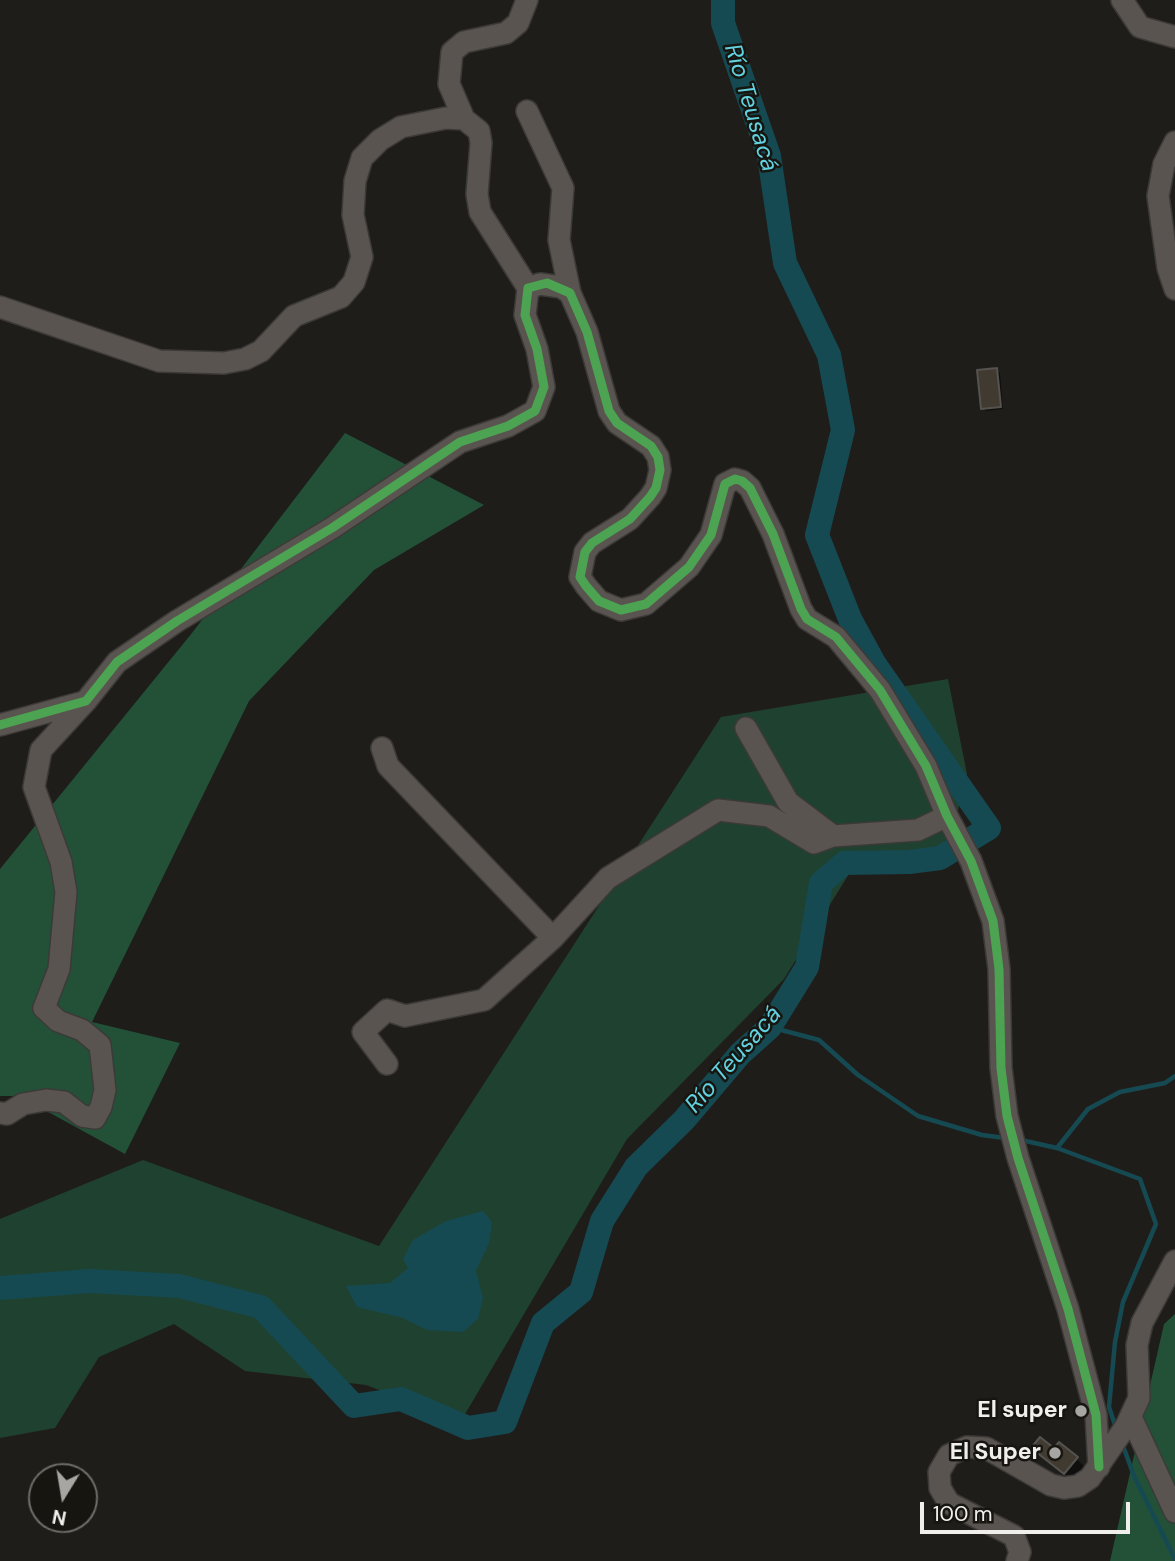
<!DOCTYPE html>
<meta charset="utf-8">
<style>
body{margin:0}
#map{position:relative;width:1175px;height:1561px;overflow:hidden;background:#1f1d1a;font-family:"DM Sans",sans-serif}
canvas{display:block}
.north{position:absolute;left:28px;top:1463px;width:70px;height:70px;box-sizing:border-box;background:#171510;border:2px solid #6e6c68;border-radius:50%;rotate:191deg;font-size:19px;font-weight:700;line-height:28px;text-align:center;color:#f1efec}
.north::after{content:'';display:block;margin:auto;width:24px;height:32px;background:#a8a6a2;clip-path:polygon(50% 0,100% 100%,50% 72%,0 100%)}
.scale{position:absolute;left:920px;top:1502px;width:210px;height:32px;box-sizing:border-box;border:4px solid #f1efec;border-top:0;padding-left:9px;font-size:21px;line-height:24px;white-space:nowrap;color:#f1efec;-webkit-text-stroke:5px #171510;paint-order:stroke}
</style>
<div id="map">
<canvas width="1175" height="1561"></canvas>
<div class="north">N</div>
<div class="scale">100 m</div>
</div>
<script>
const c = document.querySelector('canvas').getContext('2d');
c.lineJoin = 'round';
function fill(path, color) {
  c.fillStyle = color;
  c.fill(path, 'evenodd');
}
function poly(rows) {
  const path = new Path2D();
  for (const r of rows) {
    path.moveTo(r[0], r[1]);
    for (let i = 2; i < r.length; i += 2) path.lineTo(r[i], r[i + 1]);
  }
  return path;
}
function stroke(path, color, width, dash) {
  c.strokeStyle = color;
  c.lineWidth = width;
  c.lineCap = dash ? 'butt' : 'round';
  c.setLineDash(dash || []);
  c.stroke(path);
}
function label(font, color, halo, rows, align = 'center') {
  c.font = font + ' "DM Sans",sans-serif';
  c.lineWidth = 5;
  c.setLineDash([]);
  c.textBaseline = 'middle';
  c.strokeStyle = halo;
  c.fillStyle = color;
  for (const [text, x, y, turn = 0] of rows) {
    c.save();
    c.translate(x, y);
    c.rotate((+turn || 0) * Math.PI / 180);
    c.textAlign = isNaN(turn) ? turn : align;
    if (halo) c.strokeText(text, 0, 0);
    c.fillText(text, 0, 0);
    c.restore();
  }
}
fill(poly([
 [948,679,967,774,945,862,852,869,784,979,627,1139,461,1421,366,1385,245,1371,174,1324,99,1357,55,1428,0,1438,0,1219,143,1160,379,1246,721,717]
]), '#1f412f');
fill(poly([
 [345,433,484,505,374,570,249,701,92,1022,180,1043,125,1154,19,1096,0,1096,0,869,192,633],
 [1175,1314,1175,1561,1110,1561,1164,1324]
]), '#225138');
fill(poly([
 [483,1211,492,1222,489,1243,476,1271,483,1298,478,1319,463,1332,427,1330,403,1318,357,1307,346,1286,390,1283,408,1268,403,1259,413,1240,446,1221]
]), '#164a52');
fill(poly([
 [996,370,1000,373,1003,409,986,411,983,408],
 [1060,1444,1084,1466,1072,1480,1041,1455,1054,1451]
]), '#0007');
stroke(poly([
 [770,1027,819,1040,858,1075,918,1116,982,1135,1005,1138],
 [1021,1140,1057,1148,1140,1179,1156,1224,1123,1302,1115,1342,1109,1407,1116,1428],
 [1057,1148,1088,1109,1120,1092,1165,1083,1175,1076],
 [1122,1443,1134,1476,1175,1559]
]), '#164a52', 4.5);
stroke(poly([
 [0,1288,90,1281,179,1286,261,1307,354,1406,401,1399,468,1428,505,1422,543,1323,581,1292,602,1221,636,1167,684,1120,740,1054,770,1027,807,967,821,883,844,863,909,862,940,858,989,828,874,663,850,619,817,535,843,430,829,355,785,263,769,156,723,23,723,0]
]), '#164a52', 24);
const building = poly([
 [997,368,1001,407,981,409,977,370,997,368],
 [1040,1437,1054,1448,1059,1442,1078,1457,1064,1474,1031,1448,1040,1437]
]);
fill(building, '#413a31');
stroke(building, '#555350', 2);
const minor = poly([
 [1122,0,1140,27,1175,37],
 [527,111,563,188,559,240,570,293],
 [464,119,449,84,452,52,464,42,506,33,518,23,527,0],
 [1175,142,1164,164,1158,196,1168,268,1175,289],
 [0,307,159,361,224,363,245,359,261,351,294,316,341,297,354,282,362,257,353,215,355,181,362,158,380,140,401,127,446,118,464,119,479,131,481,143,477,194,480,212,528,288],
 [0,725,84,702],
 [746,728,788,802,833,836,918,830,947,816],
 [382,748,388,766,553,938],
 [387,1064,363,1032,387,1010,405,1016,484,1000,553,938,608,878,718,810,769,816,814,843,833,836],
 [0,1113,7,1114,23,1104,46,1100,64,1102,82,1116,95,1118,101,1107,105,1090,100,1045,82,1030,58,1021,44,1008,59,969,66,892,61,862,34,787,41,750,86,701,117,662,177,621,332,528,460,442,508,426,535,411,544,387,537,349,525,315,528,288,540,284,561,287,570,293,587,332,609,411,617,423,651,446,658,457,660,470,656,488,650,497,630,519,592,543,585,552,580,577,586,586,599,601,621,610,646,604,689,567,711,535,725,484,735,479,742,481,750,488,773,534,801,609,807,619,836,637,880,690,926,766,947,816,971,861,993,921,999,969,1001,1068,1007,1116,1018,1158,1068,1309,1096,1415,1099,1467],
 [1131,1417,1175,1512],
 [1017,1561,1020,1552,1014,1536,949,1503,940,1488,939,1472,949,1455,967,1447,986,1448,1051,1485,1064,1488,1078,1486,1090,1478,1126,1426,1139,1398,1137,1345,1142,1323,1175,1261]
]);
stroke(minor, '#3c3a38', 24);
stroke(minor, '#5a5450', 21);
stroke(poly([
 [0,725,86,701,117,662,177,621,332,528,460,442,508,426,535,411,544,387,537,349,525,315,528,288,547,283,570,293,587,332,609,411,617,423,651,446,658,457,660,470,656,488,650,497,630,519,592,543,585,552,580,577,586,586,599,601,621,610,646,604,689,567,711,535,725,484,735,479,742,481,750,488,773,534,801,609,807,619,836,637,880,690,926,766,947,816,971,861,993,921,999,969,1001,1068,1007,1116,1018,1158,1068,1309,1096,1415,1099,1467]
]), '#4ca352', 9);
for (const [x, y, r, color] of [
 [1081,1411,7,"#a8a6a2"],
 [1055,1453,7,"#a8a6a2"]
]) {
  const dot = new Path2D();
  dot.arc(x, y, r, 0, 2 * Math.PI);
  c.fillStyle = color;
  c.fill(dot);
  stroke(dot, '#171510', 2.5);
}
label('bold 23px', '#f1efec', '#171510', [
 ["El super",1067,1411],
 ["El Super",1041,1453]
], 'right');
label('italic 24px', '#62d2e1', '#171510', [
 ["Río Teusacá",750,108,73],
 ["Río Teusacá",734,1060,-49]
]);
</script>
